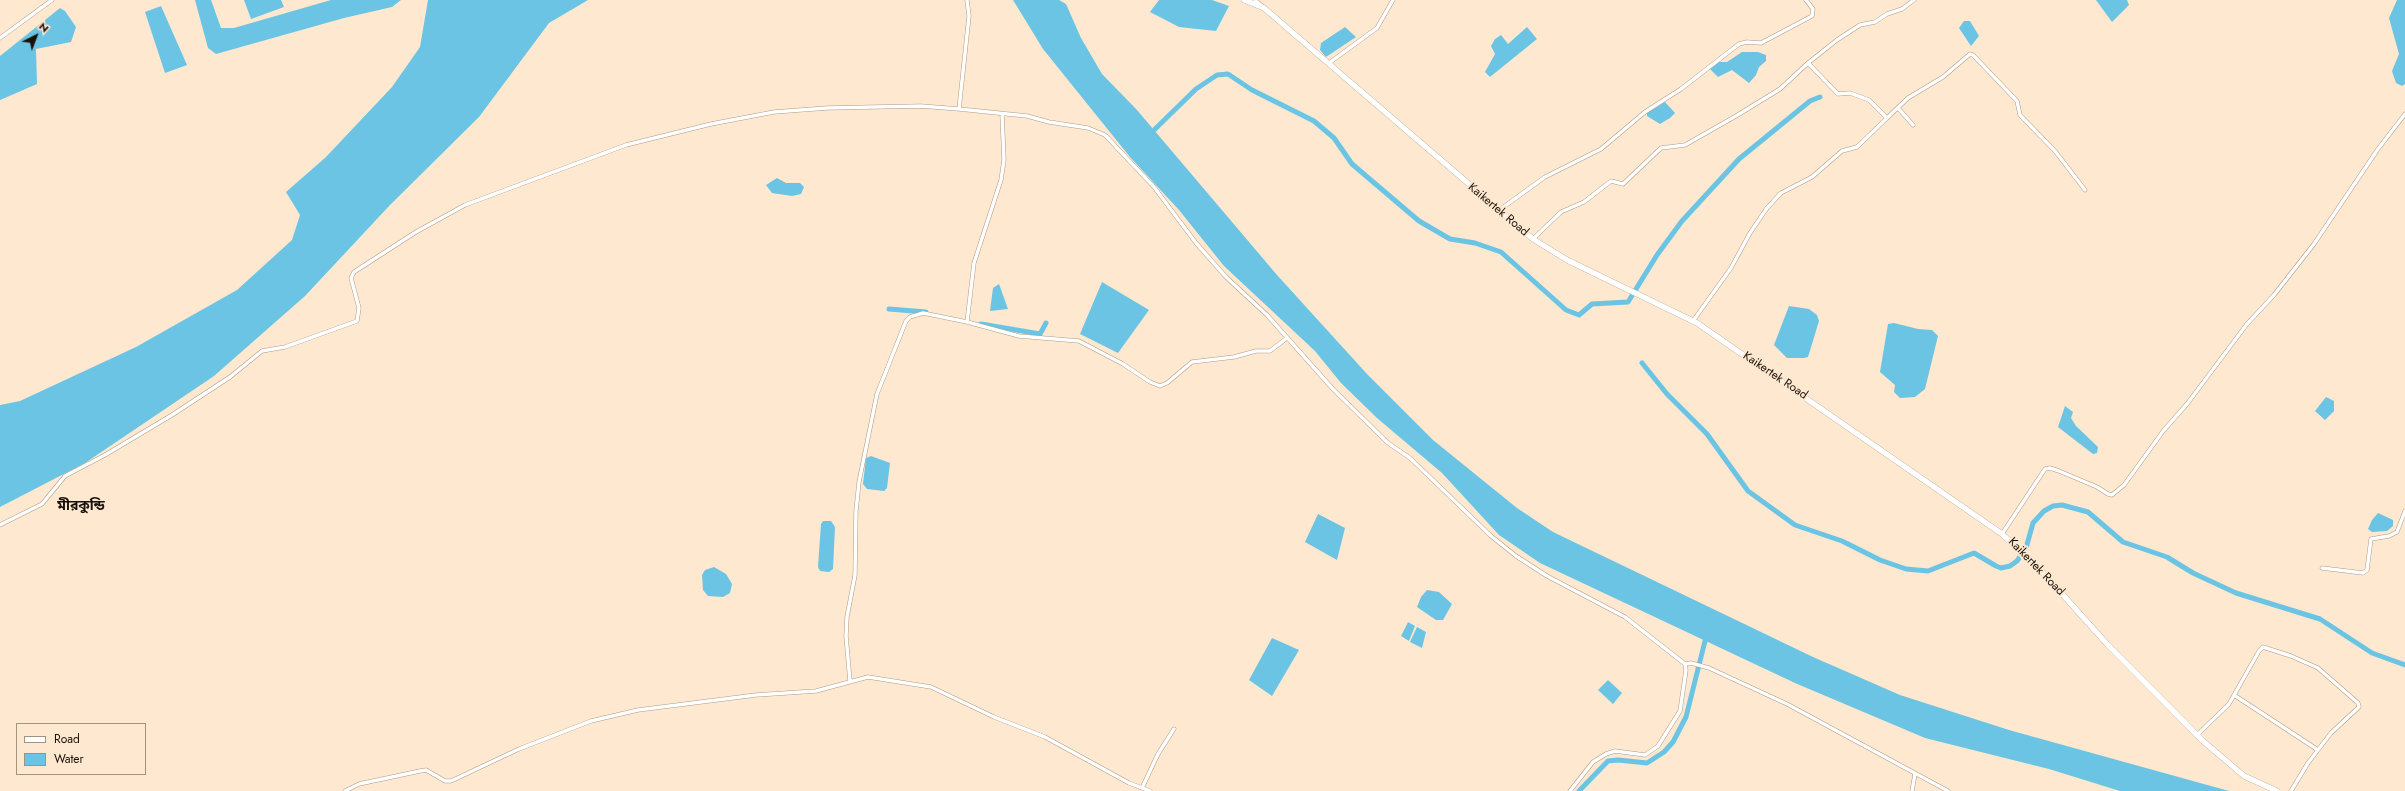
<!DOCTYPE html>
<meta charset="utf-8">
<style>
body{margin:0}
#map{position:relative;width:2405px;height:791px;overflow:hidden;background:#fee8d0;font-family:Jost,sans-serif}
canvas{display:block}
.legend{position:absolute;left:16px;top:723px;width:130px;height:52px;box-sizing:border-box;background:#fee8d0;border:1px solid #a29280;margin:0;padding:5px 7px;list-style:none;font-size:12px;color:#181109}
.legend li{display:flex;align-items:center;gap:8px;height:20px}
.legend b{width:20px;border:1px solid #a29280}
.north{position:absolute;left:16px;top:16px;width:40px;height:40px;-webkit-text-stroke:3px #fee8d0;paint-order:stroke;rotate:42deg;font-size:11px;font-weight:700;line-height:16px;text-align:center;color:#181109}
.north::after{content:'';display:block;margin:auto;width:14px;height:18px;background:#181109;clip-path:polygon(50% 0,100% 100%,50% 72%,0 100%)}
</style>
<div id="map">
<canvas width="2405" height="791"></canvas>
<ul class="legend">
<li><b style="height:5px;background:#fff"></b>Road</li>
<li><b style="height:11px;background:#6bc4e3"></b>Water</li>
</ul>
<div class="north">N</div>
</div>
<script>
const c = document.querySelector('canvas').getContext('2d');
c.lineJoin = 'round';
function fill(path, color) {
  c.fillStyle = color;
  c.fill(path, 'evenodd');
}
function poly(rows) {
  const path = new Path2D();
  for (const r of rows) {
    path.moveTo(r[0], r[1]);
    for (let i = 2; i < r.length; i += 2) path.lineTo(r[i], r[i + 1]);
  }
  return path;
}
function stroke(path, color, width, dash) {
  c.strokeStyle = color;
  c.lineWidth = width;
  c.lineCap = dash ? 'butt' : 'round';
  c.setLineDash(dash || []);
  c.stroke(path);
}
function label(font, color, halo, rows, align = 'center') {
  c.font = font + ' Jost,"Noto Sans Bengali",sans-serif';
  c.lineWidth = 4;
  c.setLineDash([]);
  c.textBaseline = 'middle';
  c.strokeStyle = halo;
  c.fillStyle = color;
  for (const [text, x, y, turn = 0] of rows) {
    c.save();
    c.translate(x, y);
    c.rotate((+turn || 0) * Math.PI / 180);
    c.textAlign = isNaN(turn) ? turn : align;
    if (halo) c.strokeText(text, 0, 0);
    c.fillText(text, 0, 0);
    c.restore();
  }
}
fill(poly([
 [195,0,211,0,221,28,234,28,331,0,401,0,392,7,344,18,216,54,208,48],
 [244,0,281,0,284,7,251,19],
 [428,0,588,0,549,23,479,117,390,205,305,296,214,376,85,463,0,507,0,405,20,401,136,347,237,290,292,240,300,215,286,192,326,157,392,87,420,47],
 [1013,0,1059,0,1066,4,1081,38,1102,74,1137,110,1277,275,1367,374,1433,440,1517,508,1553,532,1813,657,1900,695,2009,730,2229,791,2120,791,2049,769,1925,738,1795,683,1540,563,1499,535,1442,473,1377,418,1341,383,1315,351,1224,266,1179,210,1130,157,1043,49],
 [1159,0,1212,0,1229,6,1216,31,1179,27,1150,12],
 [2096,0,2127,0,2129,5,2112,22],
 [2397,0,2405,0,2405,84,2402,86,2396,83,2392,71,2399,54,2389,18],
 [161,6,187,65,165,73,145,12],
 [60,8,65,11,76,27,71,42,36,49,37,84,0,100,0,56],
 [1964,21,1970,21,1979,36,1971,46,1959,28],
 [1345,27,1356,37,1326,57,1320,50,1321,43],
 [1527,27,1537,39,1490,77,1485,72,1495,54,1491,46,1495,39,1501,35,1508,44],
 [1742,52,1758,52,1766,55,1766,61,1759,67,1756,75,1749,83,1732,70,1718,77,1710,69,1719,62,1727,62],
 [1665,102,1675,113,1670,118,1660,124,1647,116,1647,113],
 [777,178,786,183,800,183,804,187,801,194,792,196,772,193,766,185],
 [1102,282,1149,310,1118,353,1080,334],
 [999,284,1008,309,990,311,993,288],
 [1789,306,1809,309,1817,315,1819,321,1808,357,1804,358,1787,358,1774,345],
 [1894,323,1918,329,1932,330,1938,336,1925,389,1915,397,1900,398,1894,392,1895,385,1880,372,1888,324],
 [2326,397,2334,401,2334,411,2325,420,2315,411],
 [2065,406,2073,412,2071,418,2076,426,2098,447,2097,453,2093,454,2058,427],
 [871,456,890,463,887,488,884,491,867,489,863,484,866,458],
 [2378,513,2393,520,2393,526,2387,531,2372,532,2368,529,2372,520],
 [1318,514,1345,528,1337,560,1305,542],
 [823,521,831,521,835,527,833,569,829,572,820,571,818,567,821,524],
 [714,567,726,574,732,584,730,593,723,597,708,596,703,590,702,575,705,570],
 [1427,590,1439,592,1452,604,1443,620,1436,620,1417,607,1421,597],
 [1408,622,1415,626,1409,641,1401,636],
 [1417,627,1426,632,1422,648,1410,642],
 [1272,638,1299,650,1272,696,1249,680],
 [1608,680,1622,693,1613,704,1598,690]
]), '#6bc4e3');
stroke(poly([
 [1150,134,1196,89,1217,75,1228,74,1252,90,1314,121,1334,138,1352,164,1419,221,1450,239,1475,243,1501,252,1566,310,1579,315,1592,304,1628,302,1657,255,1682,221,1739,159,1810,101,1820,97],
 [889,309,926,312],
 [981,324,1040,334,1046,323],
 [1642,363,1667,394,1707,434,1748,491,1795,525,1842,541,1880,560,1906,569,1928,571,1974,553,1996,566,2001,568,2010,566,2017,561,2026,548,2033,523,2044,511,2053,506,2062,505,2088,512,2123,542,2167,557,2193,573,2236,593,2320,619,2372,653,2405,665],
 [1579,791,1608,761,1618,760,1647,763,1664,752,1673,742,1686,717,1707,633]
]), '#6bc4e3', 5);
const street = poly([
 [1255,0,1262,6],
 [0,38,52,0],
 [1329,63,1377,28,1393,0],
 [1898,108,1913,125],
 [959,109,1027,116,1049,122,1088,128,1105,135,1154,187,1196,243,1226,277,1267,315,1332,388,1388,443,1410,458,1491,536,1516,556,1547,576,1625,617,1685,664,1686,670,1680,711,1658,746,1645,755,1615,751,1606,754,1593,762,1570,791],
 [1887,118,1908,98,1943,77,1970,54,1973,55,2017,101,2020,115,2055,151,2085,190],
 [1498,211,1545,177,1601,149,1645,112,1681,89,1739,44,1747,42,1761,43,1812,16,1813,9,1806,0],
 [1533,239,1561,212,1584,202,1611,181,1623,184,1661,148,1685,145,1736,116,1780,89,1808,63],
 [1693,321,1731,268,1750,233,1767,208,1781,193,1812,177,1842,151,1857,147,1887,118,1869,100,1850,93,1838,94,1808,63,1837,40,1860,25,1875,22,1887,14,1902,9,1914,0],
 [967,322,1019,336,1079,341,1123,364,1150,382,1160,386,1167,383,1192,362,1234,357,1256,351,1270,351,1287,338],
 [0,525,42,504,65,476,105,455,172,415,230,377,262,351,285,347,357,321,359,308,351,278,354,272,416,232,465,205,626,145,711,124,774,112,827,108,921,106,959,109,969,16,967,0],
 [2002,534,2045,469,2050,468,2059,471,2097,487,2108,494,2112,495,2124,485,2164,430,2187,404,2247,324,2274,295,2314,244,2378,149,2405,114],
 [2322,568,2363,573,2367,570,2371,539,2389,536,2397,532,2405,511],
 [1685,664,1691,663,1709,668,1787,704,1948,791],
 [850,681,846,636,847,617,855,575,856,511,859,482,877,394,906,321,910,317,923,313,967,322,974,263,1001,180,1004,160,1002,114],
 [2234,695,2318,750],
 [2197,735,2229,704,2259,651,2263,647,2291,656,2318,668,2358,703,2359,707,2331,733,2308,763,2291,791],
 [1142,788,1158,754,1174,729],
 [345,791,359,784,420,771,426,770,445,781,451,781,519,749,591,721,638,710,756,695,816,691,868,677,931,687,994,717,1045,737,1129,783,1150,791],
 [1912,791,1915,774]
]);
const secondary = poly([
 [1244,0,1264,8,1533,239,1567,260,1697,323,2002,534,2037,566,2107,644,2203,741,2244,776,2277,791]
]);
stroke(street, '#af9a83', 4.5);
stroke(secondary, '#af9a83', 6);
stroke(street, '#fff', 3.5);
stroke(secondary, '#fff', 5.5);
label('12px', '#181109', '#fee8d0', [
 ["Kaikertek Road",1498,210,40],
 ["Kaikertek Road",1775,376,34],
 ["Kaikertek Road",2036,567,46]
]);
label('bold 14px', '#181109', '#fee8d0', [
 ["মীরকুন্ডি",81,507]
]);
</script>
